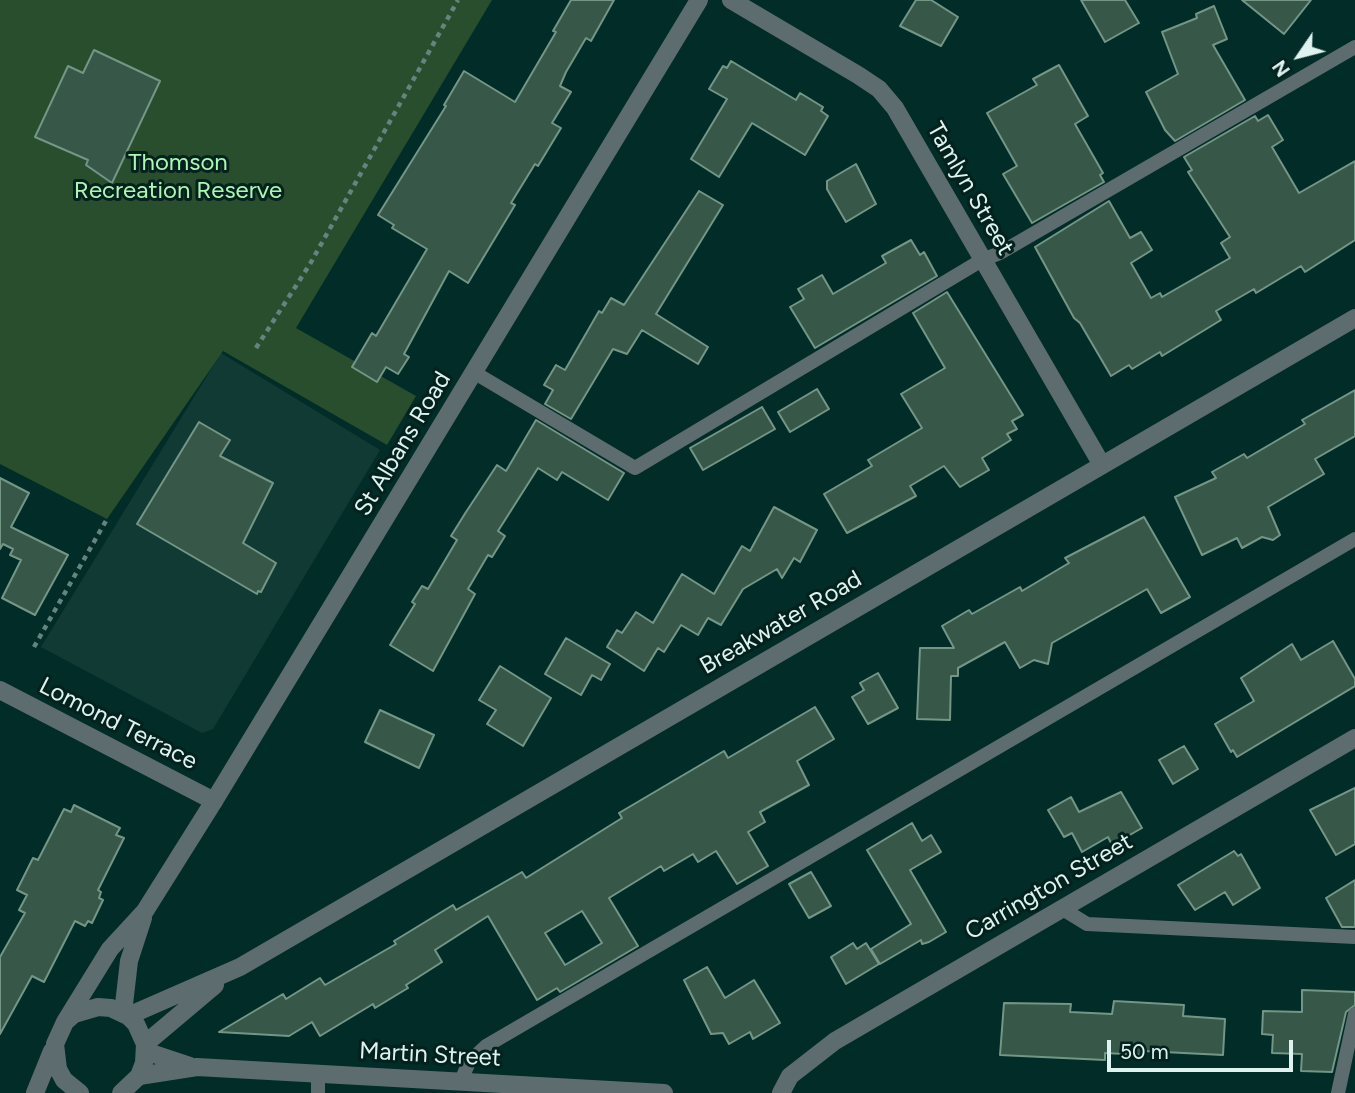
<!DOCTYPE html>
<style>
body{margin:0}
#map{position:relative;width:1355px;height:1093px;overflow:hidden;background:#022c27;font-family:Figtree,sans-serif}
canvas{display:block}
.north{position:absolute;left:1264px;top:21px;width:70px;height:70px;-webkit-text-stroke:5px #03211d;paint-order:stroke;rotate:235deg;font-size:19px;font-weight:700;line-height:28px;text-align:center;color:#def3ef}
.north::after{content:'';display:block;margin:auto;width:24px;height:32px;background:#def3ef;clip-path:polygon(50% 0,100% 100%,50% 72%,0 100%)}
.scale{position:absolute;left:1107px;top:1040px;width:186px;height:32px;box-sizing:border-box;border:4px solid #def3ef;border-top:0;padding-left:9px;font-size:21px;line-height:24px;white-space:nowrap;color:#def3ef;-webkit-text-stroke:5px #03211d;paint-order:stroke}
</style>
<div id="map">
<canvas width="1355" height="1093"></canvas>
<div class="north">N</div>
<div class="scale">50 m</div>
</div>
<script>
const c = document.querySelector('canvas').getContext('2d');
c.lineJoin = 'round';
function fill(path, color) {
  c.fillStyle = color;
  c.fill(path, 'evenodd');
}
function poly(rows) {
  const path = new Path2D();
  for (const r of rows) {
    path.moveTo(r[0], r[1]);
    for (let i = 2; i < r.length; i += 2) path.lineTo(r[i], r[i + 1]);
  }
  return path;
}
function stroke(path, color, width, dash) {
  c.strokeStyle = color;
  c.lineWidth = width;
  c.lineCap = dash ? 'butt' : 'round';
  c.setLineDash(dash || []);
  c.stroke(path);
}
function label(font, color, halo, rows, align = 'center') {
  c.font = font + ' Figtree,sans-serif';
  c.lineWidth = 6;
  c.setLineDash([]);
  c.textBaseline = 'middle';
  c.strokeStyle = halo;
  c.fillStyle = color;
  for (const [text, x, y, turn = 0] of rows) {
    c.save();
    c.translate(x, y);
    c.rotate((+turn || 0) * Math.PI / 180);
    c.textAlign = isNaN(turn) ? turn : align;
    if (halo) c.strokeText(text, 0, 0);
    c.fillText(text, 0, 0);
    c.restore();
  }
}
fill(poly([
 [221,353,380,450,213,729,202,733,41,647]
]), '#123a35');
fill(poly([
 [0,0,492,0,296,328,416,396,387,445,223,351,107,519,0,464]
]), '#294e2e');
const building = poly([
 [571,0,614,0,591,41,586,38,566,72,560,86,571,92,552,123,561,128,538,166,535,164,511,203,515,205,468,283,449,271,404,354,409,357,398,374,386,367,377,382,352,367,372,333,376,336,427,249,392,228,394,225,378,215,446,106,444,105,464,71,515,102,556,32,553,31,571,0],
 [916,0,931,0,958,17,941,46,900,26,916,0],
 [1081,0,1125,0,1139,23,1105,42,1081,0],
 [1242,0,1311,0,1284,34,1242,0],
 [1214,6,1227,39,1213,45,1245,100,1175,141,1165,130,1146,92,1178,74,1162,32,1197,18,1196,14,1214,6],
 [94,50,160,81,112,183,86,165,88,160,35,137,68,66,83,73,94,50],
 [731,61,796,100,800,93,823,107,821,111,828,116,805,155,752,123,719,177,691,159,727,99,709,89,723,66,727,68,731,61],
 [1059,65,1088,116,1075,124,1103,173,1100,175,1104,182,1032,223,1003,174,1017,166,987,113,1037,85,1033,79,1059,65],
 [1268,115,1283,140,1272,147,1299,193,1355,161,1355,240,1305,272,1301,266,1256,293,1254,289,1216,311,1221,320,1162,356,1160,352,1132,369,1129,365,1111,376,1080,323,1074,318,1035,247,1109,201,1130,238,1141,232,1152,250,1131,263,1151,298,1160,293,1162,297,1230,258,1221,243,1230,237,1188,172,1192,170,1184,157,1255,116,1258,121,1268,115],
 [856,164,876,204,846,222,827,189,827,181,856,164],
 [699,191,723,205,656,314,708,347,698,364,642,330,627,354,613,349,571,419,545,404,553,390,544,385,556,365,565,370,599,311,602,313,611,298,624,305,699,191],
 [911,240,920,255,924,252,937,276,815,348,790,307,804,299,798,289,822,275,833,294,886,263,882,256,911,240],
 [947,292,1023,415,1012,421,1017,429,1007,434,1011,440,982,458,989,470,960,487,944,466,910,486,916,496,847,533,824,494,872,466,868,460,922,428,901,394,945,368,913,313,947,292],
 [817,389,829,409,790,432,778,412,817,389],
 [1355,390,1355,436,1315,459,1324,474,1268,507,1280,535,1273,540,1262,537,1242,548,1237,538,1202,555,1175,497,1216,478,1212,472,1244,454,1247,458,1305,424,1302,420,1355,390],
 [762,407,775,429,703,470,690,448,762,407],
 [536,420,624,473,608,500,562,472,557,480,538,468,498,531,505,536,492,557,488,555,468,589,475,594,433,671,390,645,415,604,412,602,422,586,428,589,457,540,451,536,466,512,497,465,506,471,536,420],
 [199,422,230,440,220,456,273,483,243,543,276,563,261,592,258,591,257,594,137,524,199,422],
 [0,478,29,493,11,527,68,555,35,615,2,598,21,560,10,555,13,549,3,544,0,549,0,478],
 [774,507,817,530,800,562,794,558,782,578,777,569,743,589,721,625,708,618,698,635,681,625,664,652,658,648,644,671,607,647,617,630,622,633,636,612,653,623,682,574,714,594,742,546,750,551,774,507],
 [1144,517,1190,597,1161,613,1147,589,1052,643,1048,664,1034,660,1020,668,1005,642,958,668,958,676,951,676,950,720,917,719,920,648,954,648,942,626,969,610,972,614,1020,587,1022,591,1069,563,1065,558,1144,517],
 [566,638,610,664,601,680,592,675,581,695,545,674,566,638],
 [1333,641,1355,679,1355,686,1237,757,1233,750,1231,752,1215,724,1254,701,1241,678,1292,644,1301,660,1333,641],
 [500,666,551,698,523,746,487,724,496,710,479,700,500,666],
 [878,673,898,708,868,724,852,697,864,690,860,683,878,673],
 [815,707,834,739,797,761,809,785,760,812,765,822,748,832,768,866,737,884,716,851,698,862,693,854,664,871,661,866,609,898,638,946,560,992,557,988,537,1000,488,916,435,950,442,962,406,985,408,988,375,1008,373,1004,320,1036,312,1022,289,1036,219,1032,283,994,286,999,320,978,325,985,396,944,394,941,453,905,456,910,522,872,526,878,622,818,619,813,724,751,728,758,815,707],
 [582,911,602,943,565,965,545,933,582,911],
 [380,710,434,735,419,768,365,742,380,710],
 [1184,746,1198,769,1173,784,1159,760,1184,746],
 [1355,788,1355,844,1336,855,1310,810,1355,788],
 [1121,792,1142,828,1112,845,1108,837,1082,852,1072,833,1064,837,1048,810,1071,797,1079,812,1121,792],
 [74,805,120,828,116,835,124,838,98,890,101,892,99,898,103,900,92,923,88,921,85,926,75,921,44,982,32,976,0,1034,0,957,25,913,19,910,27,895,17,890,33,858,38,860,64,809,71,812,74,805],
 [912,823,922,841,931,835,941,852,910,870,946,932,929,942,922,944,921,940,880,964,871,949,911,924,867,850,912,823],
 [1234,851,1238,856,1241,854,1260,888,1233,905,1225,892,1195,910,1178,885,1234,851],
 [811,872,831,906,809,918,789,884,811,872],
 [1355,880,1355,927,1342,927,1326,898,1355,880],
 [853,943,857,949,866,943,879,964,846,984,831,957,853,943],
 [707,967,725,998,754,980,780,1023,753,1039,750,1032,729,1044,723,1033,711,1034,684,980,707,967],
 [1302,990,1355,992,1355,1005,1346,1012,1332,1072,1301,1071,1302,1054,1272,1053,1273,1035,1262,1034,1263,1011,1302,1012,1302,990],
 [1114,1001,1184,1005,1183,1016,1225,1019,1223,1055,1144,1051,1144,1055,1105,1053,1105,1060,1000,1055,1004,1003,1071,1004,1070,1012,1112,1014,1114,1001]
]);
fill(building, '#375749');
stroke(building, '#739686', 2);
stroke(poly([
 [256,348,310,264,458,0],
 [34,647,107,519]
]), '#648480', 4.5, [5, 5]);
stroke(poly([
 [475,373,635,468,982,260,1000,253,1355,47],
 [1061,908,1087,924,1355,937],
 [461,1081,469,1062,486,1046,1355,539],
 [318,1093,318,1074],
 [1338,1093,1355,1014]
]), '#5d6d6f', 14);
stroke(poly([
 [731,0,858,75,879,89,895,108,1102,465],
 [0,690,214,801],
 [145,1051,190,1066],
 [139,1076,197,1067,664,1093],
 [781,1093,790,1076,835,1041,1355,738]
]), '#5d6d6f', 18);
stroke(poly([
 [123,1013,129,961,143,918],
 [128,1016,240,967,1355,318],
 [65,1022,110,949,145,911,214,801,699,0],
 [145,1044,215,985],
 [35,1093,52,1051],
 [80,1093,64,1080,58,1069,55,1044,65,1022,74,1014,98,1007,111,1008,128,1016,136,1024,145,1044,144,1063,139,1076,121,1093]
]), '#5d6d6f', 18);
label('24px', '#abf7b3', '#03211d', [
 ["Thomson",178,163],
 ["Recreation Reserve",178,191]
]);
label('24px', '#def3ef', '#03211d', [
 ["Tamlyn Street",970,189,60],
 ["St Albans Road",403,444,-59],
 ["Breakwater Road",781,623,-30],
 ["Lomond Terrace",118,724,27],
 ["Carrington Street",1049,887,-30],
 ["Martin Street",430,1055,3]
]);
</script>
